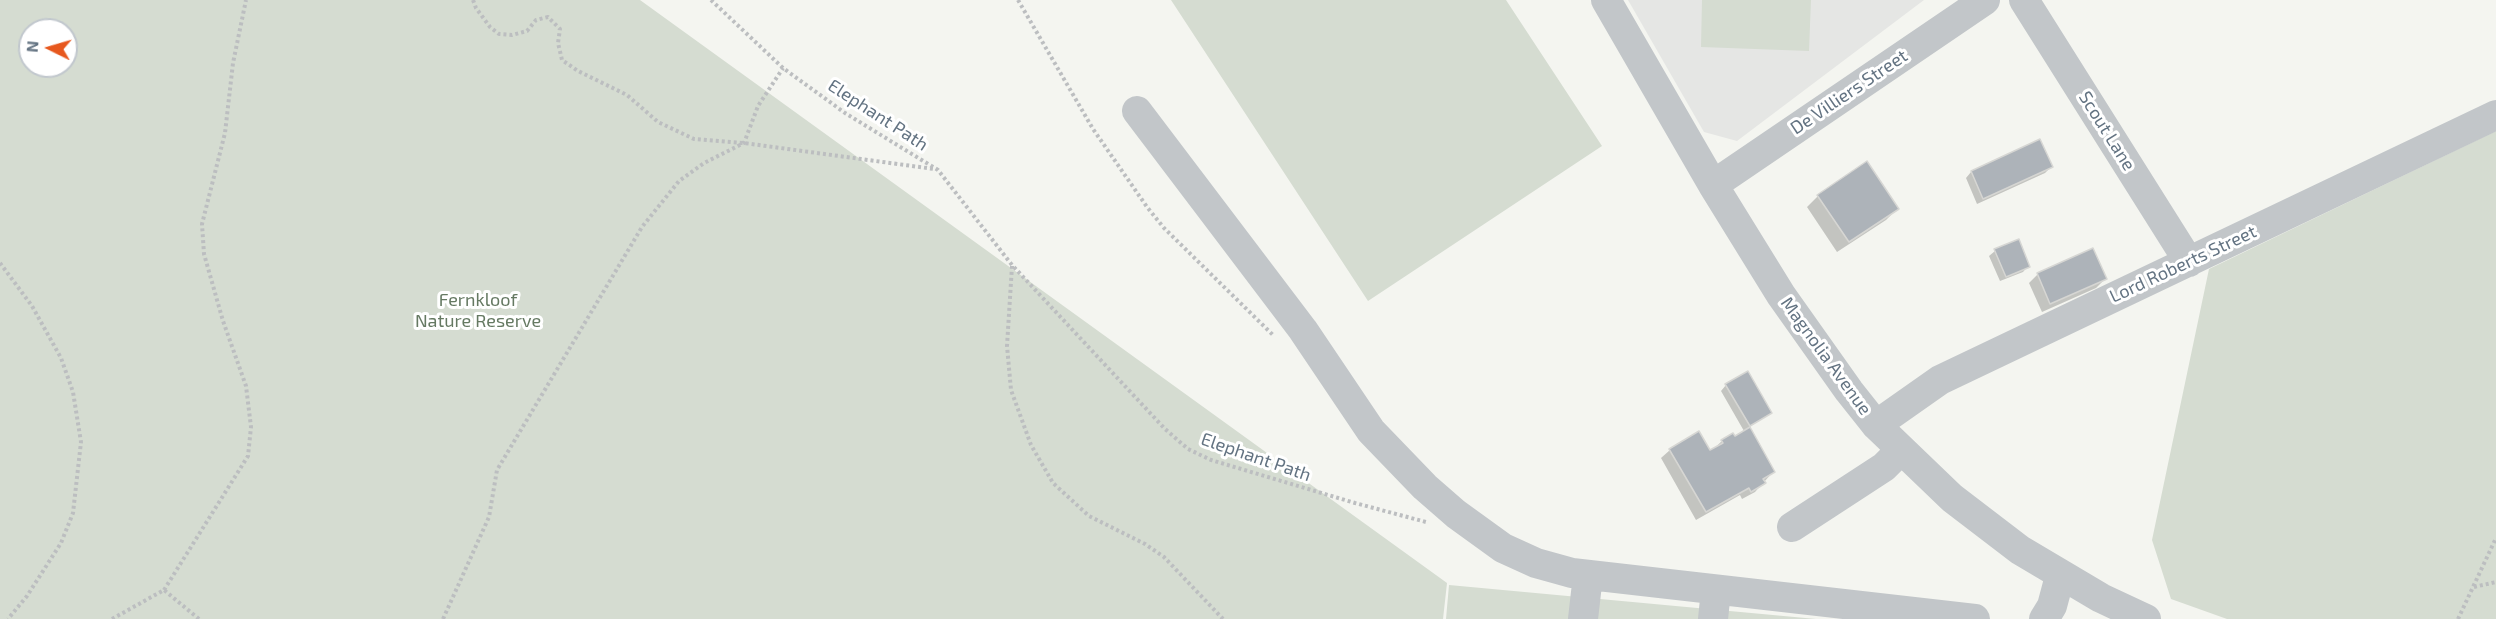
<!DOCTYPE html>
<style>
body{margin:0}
#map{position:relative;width:2496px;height:619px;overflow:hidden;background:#f4f5f0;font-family:"Exo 2",sans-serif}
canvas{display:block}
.north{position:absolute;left:18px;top:18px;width:60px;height:60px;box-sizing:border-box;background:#fff;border:2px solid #c1c7cd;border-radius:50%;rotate:275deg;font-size:16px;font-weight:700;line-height:24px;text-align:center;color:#637382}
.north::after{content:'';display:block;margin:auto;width:21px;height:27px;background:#e7581e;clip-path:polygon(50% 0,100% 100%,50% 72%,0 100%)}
</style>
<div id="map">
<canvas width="2496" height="619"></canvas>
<div class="north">N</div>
</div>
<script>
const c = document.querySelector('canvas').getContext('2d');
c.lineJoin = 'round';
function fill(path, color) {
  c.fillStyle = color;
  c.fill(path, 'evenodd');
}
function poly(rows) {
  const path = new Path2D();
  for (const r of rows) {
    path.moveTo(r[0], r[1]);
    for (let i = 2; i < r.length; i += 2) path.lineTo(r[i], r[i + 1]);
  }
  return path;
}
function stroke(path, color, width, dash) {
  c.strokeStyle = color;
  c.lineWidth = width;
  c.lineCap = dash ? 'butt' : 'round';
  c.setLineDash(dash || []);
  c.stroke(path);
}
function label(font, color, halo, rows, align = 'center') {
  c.font = font + ' "Exo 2",sans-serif';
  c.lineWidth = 6;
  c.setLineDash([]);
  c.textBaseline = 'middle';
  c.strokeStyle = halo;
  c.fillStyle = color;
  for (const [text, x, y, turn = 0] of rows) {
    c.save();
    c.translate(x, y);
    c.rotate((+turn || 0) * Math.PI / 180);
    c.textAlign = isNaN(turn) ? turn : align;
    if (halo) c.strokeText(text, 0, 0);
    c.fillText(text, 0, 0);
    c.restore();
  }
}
fill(poly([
 [1628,0,1924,0,1737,141,1704,132]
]), '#e5e6e4');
fill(poly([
 [0,0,640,0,1447,583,1443,619,0,619],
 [30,30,66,30,66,66,30,66],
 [1171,0,1506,0,1602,146,1368,301],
 [1702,0,1811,0,1809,51,1701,47],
 [2496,131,2496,619,2227,619,2171,599,2152,540,2209,269],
 [1449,585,1816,619,1446,619]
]), '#d5dcd1');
fill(poly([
 [2051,167,2045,173,1977,204,1966,178,1971,172],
 [1818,196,1897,209,1886,220,1837,252,1807,207],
 [1995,251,2028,266,2023,272,2000,281,1989,256],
 [2038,274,2105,279,2096,288,2042,312,2029,283],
 [1726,385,1770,413,1748,428,1773,472,1755,492,1742,499,1740,495,1696,520,1661,458,1670,450,1710,452,1722,441,1734,438,1744,431,1721,391]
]), '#0003');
const building = poly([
 [2040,139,2053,167,1983,199,1971,171,2040,139],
 [1867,161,1899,209,1849,242,1817,195,1867,161],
 [2019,239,2030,267,2006,277,1994,249,2019,239],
 [2093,248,2107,279,2050,304,2037,273,2093,248],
 [1748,371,1772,413,1750,426,1725,384,1748,371],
 [1750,427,1775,472,1763,479,1766,483,1751,492,1749,488,1706,512,1669,449,1699,431,1710,450,1723,443,1721,440,1733,433,1735,436,1750,427]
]);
fill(building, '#adb3b9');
stroke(building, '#d6d6d3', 1.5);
stroke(poly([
 [473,0,476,8,490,27,499,34,512,35,527,31,536,20,548,17,560,29,558,43,562,60,578,71,627,95,658,122,694,139,744,143,934,169],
 [711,0,783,68,845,113,938,170,1012,265,1165,429,1188,449,1211,460,1355,503,1426,522],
 [1018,0,1093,129,1147,207,1164,228,1274,336],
 [0,263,32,306,61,358,73,392,81,442,73,513,61,543,27,596,8,619],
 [1012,266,1007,346,1011,390,1031,445,1053,483,1089,516,1145,544,1164,557,1223,619],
 [2474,587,2496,582],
 [164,590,248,456,251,427,246,386,223,321,204,254,202,224,225,133,233,63,246,0],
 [112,619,164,590,199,619],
 [443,619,489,517,497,470,642,227,679,181,704,163,744,143,758,106,783,68],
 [2458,619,2496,538]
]), '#bcbec0', 4, [3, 3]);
stroke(poly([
 [1606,0,1713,185,1781,295,1849,391,1876,425,1952,498,2020,550,2101,598,2146,619],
 [2024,0,2189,262],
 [1137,111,1303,330,1371,431,1425,487,1456,514,1503,548,1536,563,1572,573,1975,619],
 [1713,185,1985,0],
 [1876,425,1940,380,2496,115],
 [1792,527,1884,467,1901,450],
 [1583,619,1588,575],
 [1713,619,1716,590],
 [2044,619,2052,606,2060,576]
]), '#c2c6c9', 30);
label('18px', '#637382', '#fff', [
 ["De Villiers Street",1849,92,-34],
 ["Elephant Path",878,115,33],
 ["Scout Lane",2107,131,58],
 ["Lord Roberts Street",2183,264,-25],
 ["Magnolia Avenue",1826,356,54],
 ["Elephant Path",1256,457,19]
]);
label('18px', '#657962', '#fff', [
 ["Fernkloof",478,300],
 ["Nature Reserve",478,321]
]);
</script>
